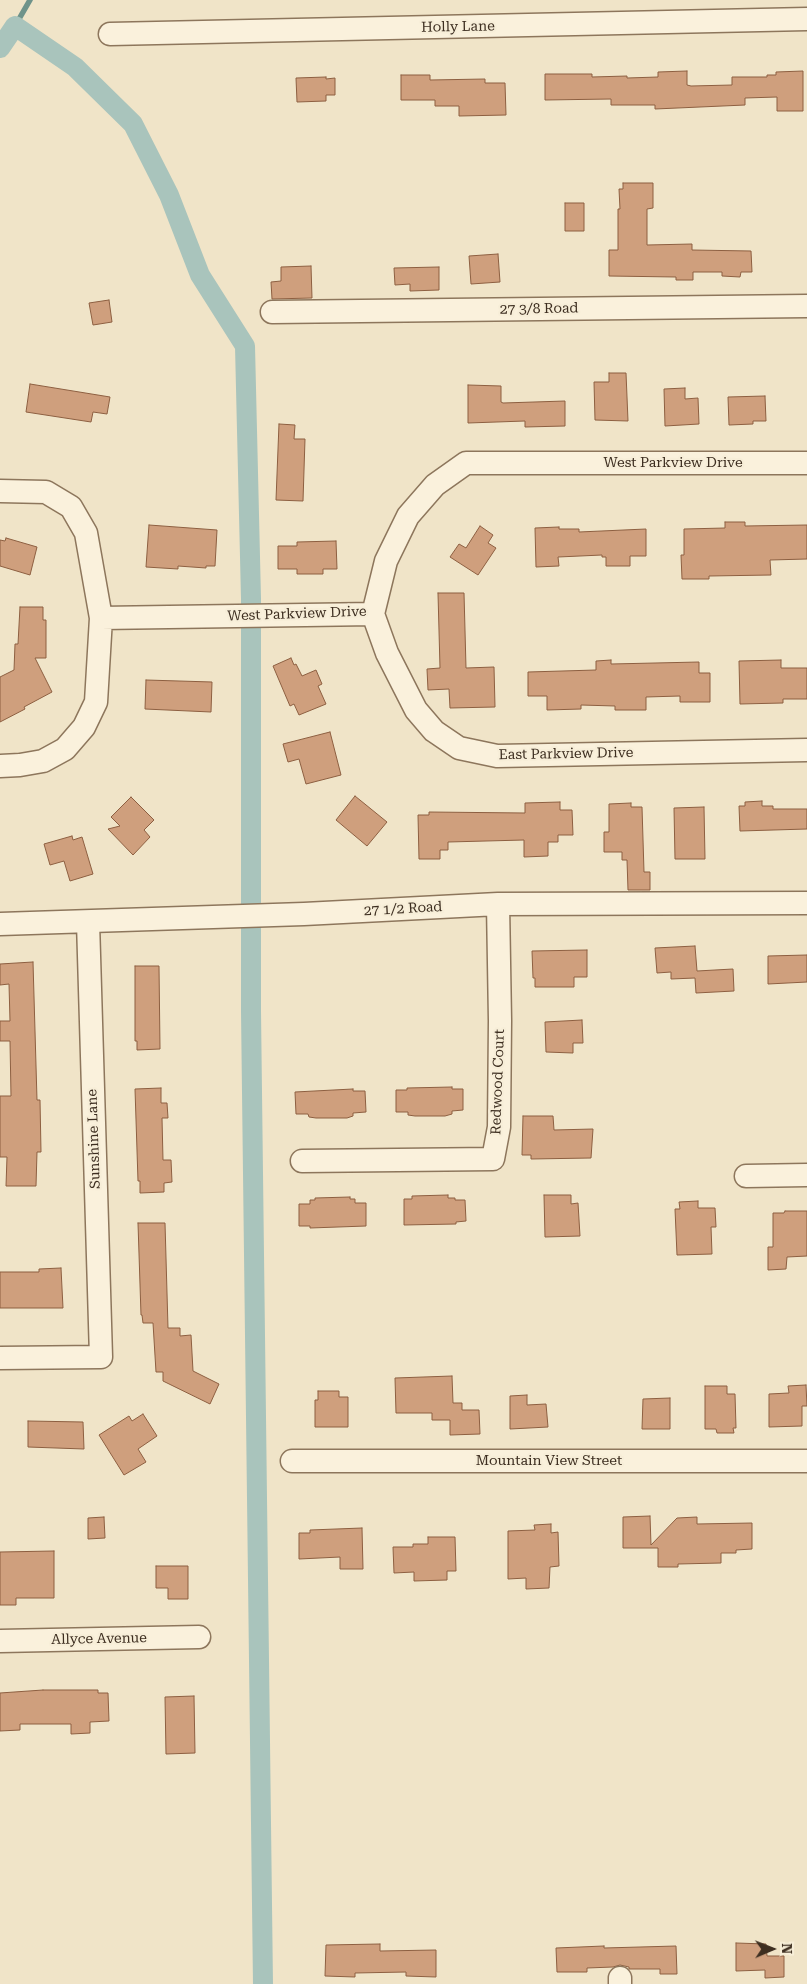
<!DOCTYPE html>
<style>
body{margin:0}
#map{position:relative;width:807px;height:1984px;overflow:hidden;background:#f0e4c8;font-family:"Roboto Serif",serif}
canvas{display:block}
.north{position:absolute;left:747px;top:1924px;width:50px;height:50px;-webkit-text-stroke:4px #f7eed8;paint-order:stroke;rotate:89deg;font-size:14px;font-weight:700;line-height:20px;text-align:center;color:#3d2e20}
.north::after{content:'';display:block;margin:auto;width:18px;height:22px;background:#3d2e20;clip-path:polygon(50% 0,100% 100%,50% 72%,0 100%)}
</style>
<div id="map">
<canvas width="807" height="1984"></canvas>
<div class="north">N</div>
</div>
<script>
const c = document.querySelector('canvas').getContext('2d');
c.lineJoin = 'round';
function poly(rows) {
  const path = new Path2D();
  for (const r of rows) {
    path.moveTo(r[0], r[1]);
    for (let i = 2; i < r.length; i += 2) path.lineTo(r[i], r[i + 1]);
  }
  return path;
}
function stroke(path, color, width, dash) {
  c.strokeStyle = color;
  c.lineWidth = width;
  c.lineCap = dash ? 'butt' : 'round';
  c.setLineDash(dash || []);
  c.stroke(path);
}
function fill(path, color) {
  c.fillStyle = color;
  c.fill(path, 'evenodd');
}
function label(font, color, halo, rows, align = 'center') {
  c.font = font + ' "Roboto Serif",serif';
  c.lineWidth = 4.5;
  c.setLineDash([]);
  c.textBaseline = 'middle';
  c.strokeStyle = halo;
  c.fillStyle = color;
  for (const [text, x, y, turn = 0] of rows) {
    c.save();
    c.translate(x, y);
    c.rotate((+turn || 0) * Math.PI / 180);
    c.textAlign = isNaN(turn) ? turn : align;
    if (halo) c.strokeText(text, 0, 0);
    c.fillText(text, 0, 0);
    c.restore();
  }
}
stroke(poly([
 [15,26,30,0]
]), '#6f938a', 5.5);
stroke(poly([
 [0,48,15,26,75,67,133,124,169,195,200,275,245,346,251,599,251,1011,263,1984]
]), '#a9c4bc', 20);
const building = poly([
 [687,71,687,85,691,86,732,85,732,77,767,77,767,75,776,75,776,72,803,71,803,111,777,111,777,97,745,98,745,105,655,109,655,105,611,105,611,99,545,100,545,74,592,74,592,77,627,76,627,78,658,77,658,72,687,71],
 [401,75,430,75,430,80,485,79,485,83,505,83,506,115,459,116,459,106,435,106,435,100,401,100,401,75],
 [326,77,326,79,335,78,335,95,326,95,326,101,297,102,296,78,326,77],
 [623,183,653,183,653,208,647,209,647,245,692,244,692,250,751,251,752,272,741,272,740,277,722,276,722,272,693,272,693,280,676,280,676,277,609,276,609,250,618,250,618,209,620,209,619,189,623,189,623,183],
 [565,203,584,203,584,231,565,231,565,203],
 [498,254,500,282,471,284,469,256,498,254],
 [311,266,312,298,272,299,271,282,281,281,281,267,311,266],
 [439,267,439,290,410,291,410,284,395,285,394,268,439,267],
 [109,300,112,322,93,325,89,303,109,300],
 [609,373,626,373,628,421,595,420,594,382,609,382,609,373],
 [30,384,110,397,107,414,93,412,91,422,26,412,30,384],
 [468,385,501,386,501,402,503,403,565,401,565,426,525,427,525,421,468,423,468,385],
 [685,388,685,399,698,398,699,424,665,426,664,389,685,388],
 [765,396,766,421,753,421,753,424,729,425,728,397,765,396],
 [279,424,295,425,294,439,305,439,303,501,276,500,279,424],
 [725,522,745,522,745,526,807,525,807,559,770,560,771,575,709,576,709,579,682,579,681,555,684,555,684,529,725,528,725,522],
 [149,525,217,530,215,566,206,566,206,568,178,566,178,569,146,567,149,525],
 [480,526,493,535,488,543,496,548,478,575,450,557,459,544,466,548,480,526],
 [559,527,559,529,579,529,579,532,646,529,646,556,630,556,630,566,606,566,606,557,602,557,602,555,558,557,559,566,536,567,535,528,559,527],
 [6,538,37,547,30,575,0,566,0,540,5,541,6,538],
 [336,541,337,569,323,569,323,574,297,574,297,569,278,569,278,546,297,546,297,542,336,541],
 [438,593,464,593,466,668,494,667,495,707,450,708,449,689,428,690,427,669,440,668,438,593],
 [20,607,43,607,43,620,46,620,46,658,35,658,52,692,24,707,25,709,0,722,0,677,14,670,15,644,18,644,20,607],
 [291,658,294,665,296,664,302,676,316,670,322,684,318,686,326,704,299,715,294,704,290,706,273,666,291,658],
 [611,660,611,664,699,662,699,673,710,673,710,702,680,702,680,696,646,697,646,710,615,710,615,706,581,705,581,709,547,710,547,696,528,696,528,672,596,670,596,661,611,660],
 [781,660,781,668,807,668,807,699,783,699,783,703,740,704,739,661,781,660],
 [146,680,212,682,211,712,145,709,146,680],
 [330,732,341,775,306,784,299,759,288,762,283,744,330,732],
 [355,796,387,822,367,846,336,820,355,796],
 [131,797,154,820,144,830,150,837,133,855,108,829,120,826,111,817,131,797],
 [762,801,762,806,773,806,773,809,807,809,807,829,740,831,739,806,745,806,745,802,762,801],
 [560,802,560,810,572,810,573,835,558,835,558,842,548,842,548,856,524,857,524,840,448,842,448,850,440,850,440,859,419,859,418,815,429,815,429,812,525,813,525,803,560,802],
 [631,803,631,807,642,807,644,872,650,872,650,890,628,890,627,860,622,860,622,852,604,852,604,832,609,832,609,804,631,803],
 [704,807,705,859,675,859,674,808,704,807],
 [72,836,73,840,82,837,93,874,70,881,64,861,50,865,44,844,72,836],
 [695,946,697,971,733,969,734,991,696,993,695,978,671,979,671,972,657,973,655,948,695,946],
 [587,950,587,977,574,977,574,987,535,987,535,978,533,978,532,951,587,950],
 [807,955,807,982,768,984,768,956,807,955],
 [33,962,37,1100,40,1100,41,1152,37,1152,36,1186,6,1186,7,1157,0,1157,0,1096,11,1096,10,1041,0,1041,0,1021,10,1021,9,984,0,985,0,964,33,962],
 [135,966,159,966,160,1049,137,1050,137,1041,135,1041,135,966],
 [582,1020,583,1043,573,1043,573,1053,546,1052,545,1022,582,1020],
 [452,1087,452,1089,463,1089,463,1110,452,1111,452,1114,445,1116,415,1116,408,1115,408,1112,396,1112,396,1090,407,1090,407,1088,452,1087],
 [161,1088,161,1103,167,1103,168,1118,162,1118,163,1160,171,1160,172,1182,164,1183,164,1192,140,1193,140,1181,138,1181,135,1089,161,1088],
 [353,1089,353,1091,365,1091,366,1112,353,1113,353,1116,347,1118,316,1118,309,1117,308,1114,296,1114,295,1092,353,1089],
 [523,1116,553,1116,554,1130,593,1129,591,1158,531,1159,531,1155,522,1155,523,1116],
 [448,1195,448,1198,455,1198,455,1200,465,1200,466,1221,456,1222,456,1224,404,1225,404,1199,412,1199,412,1196,448,1195],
 [544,1195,571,1195,571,1204,578,1203,580,1236,545,1237,544,1195],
 [350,1197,350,1199,355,1199,355,1203,366,1203,366,1226,310,1228,310,1226,299,1226,299,1204,310,1204,310,1200,315,1200,315,1198,350,1197],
 [698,1201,698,1208,715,1208,716,1227,711,1227,712,1254,677,1255,675,1209,680,1209,679,1202,698,1201],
 [785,1211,807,1211,807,1256,787,1257,786,1269,768,1270,768,1247,773,1247,773,1213,784,1213,785,1211],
 [138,1223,165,1223,168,1328,180,1328,180,1336,191,1335,193,1371,219,1384,210,1404,163,1381,163,1372,156,1372,153,1323,143,1323,142,1315,141,1315,138,1223],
 [61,1268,63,1308,0,1308,0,1272,39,1272,39,1269,61,1268],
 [452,1376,453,1403,462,1403,462,1410,479,1410,480,1434,450,1435,450,1420,432,1420,432,1413,396,1413,395,1378,452,1376],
 [806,1385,807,1406,802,1406,802,1426,769,1427,769,1394,789,1393,788,1386,806,1385],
 [705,1386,727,1386,727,1394,735,1394,736,1428,733,1428,734,1433,717,1433,716,1429,705,1429,705,1386],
 [318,1391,339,1391,339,1397,348,1397,348,1427,315,1427,315,1400,318,1400,318,1391],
 [527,1395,527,1405,546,1404,548,1427,510,1429,510,1396,527,1395],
 [670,1398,670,1429,642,1429,643,1399,670,1398],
 [143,1414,157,1436,138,1449,146,1462,124,1475,99,1435,129,1416,132,1421,143,1414],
 [28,1421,83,1422,84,1449,28,1447,28,1421],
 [650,1516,651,1545,677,1518,697,1517,697,1524,752,1523,752,1549,736,1550,736,1553,721,1553,721,1563,678,1564,678,1567,658,1567,658,1548,623,1548,623,1517,650,1516],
 [104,1517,105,1538,88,1539,88,1518,104,1517],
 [551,1524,551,1533,558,1532,559,1566,550,1567,549,1588,526,1589,526,1578,508,1579,508,1531,535,1530,534,1525,551,1524],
 [362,1528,363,1569,340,1569,340,1557,299,1559,299,1533,310,1533,310,1530,362,1528],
 [428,1537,455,1537,456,1571,447,1571,447,1580,414,1581,414,1572,394,1573,393,1547,413,1547,413,1544,428,1544,428,1537],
 [54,1551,54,1598,16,1598,16,1605,0,1605,0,1552,54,1551],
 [156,1566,188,1566,188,1599,168,1599,168,1588,156,1588,156,1566],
 [43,1690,98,1690,98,1693,108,1693,109,1721,90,1722,90,1733,71,1734,71,1724,20,1724,20,1730,0,1731,0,1693,43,1690],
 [194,1696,195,1753,166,1754,165,1697,194,1696],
 [736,1943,766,1944,767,1956,784,1956,784,1977,765,1978,765,1970,736,1971,736,1943],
 [380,1944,380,1951,436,1950,436,1977,406,1976,406,1972,355,1973,355,1977,325,1976,326,1945,380,1944],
 [604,1946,604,1948,676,1946,677,1974,660,1974,660,1969,629,1969,629,1967,620,1965,613,1967,587,1968,587,1972,557,1972,556,1948,604,1946]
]);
fill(building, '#cf9f7d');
stroke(building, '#8d5f41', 1);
const street = poly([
 [110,34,807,19],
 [272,312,807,306],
 [0,491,46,492,71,507,86,533,101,618,96,702,84,727,65,749,43,761,20,765,0,766],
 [373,614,386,561,408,516,435,485,466,463,807,463],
 [373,614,387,653,416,710,434,731,459,748,497,756,807,750],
 [101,618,373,614],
 [0,924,304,914,498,904,807,903],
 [302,1161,493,1159,499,1127,500,1021,498,904],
 [746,1176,807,1175],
 [0,1358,101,1357,88,922],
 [292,1461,807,1461],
 [0,1641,199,1637],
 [620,1978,620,1984]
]);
stroke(street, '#8d765c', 25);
stroke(street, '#faf1dc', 22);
label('14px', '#3d2e20', '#f7eed8', [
 ["Holly Lane",458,27,-1],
 ["27 3/8 Road",539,309,-1],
 ["West Parkview Drive",673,463],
 ["West Parkview Drive",297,614,-2],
 ["East Parkview Drive",566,754,-1],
 ["27 1/2 Road",403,909,-3],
 ["Redwood Court",498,1082,-88],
 ["Sunshine Lane",94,1139,-92],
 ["Mountain View Street",549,1461],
 ["Allyce Avenue",99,1639,-1]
]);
</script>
